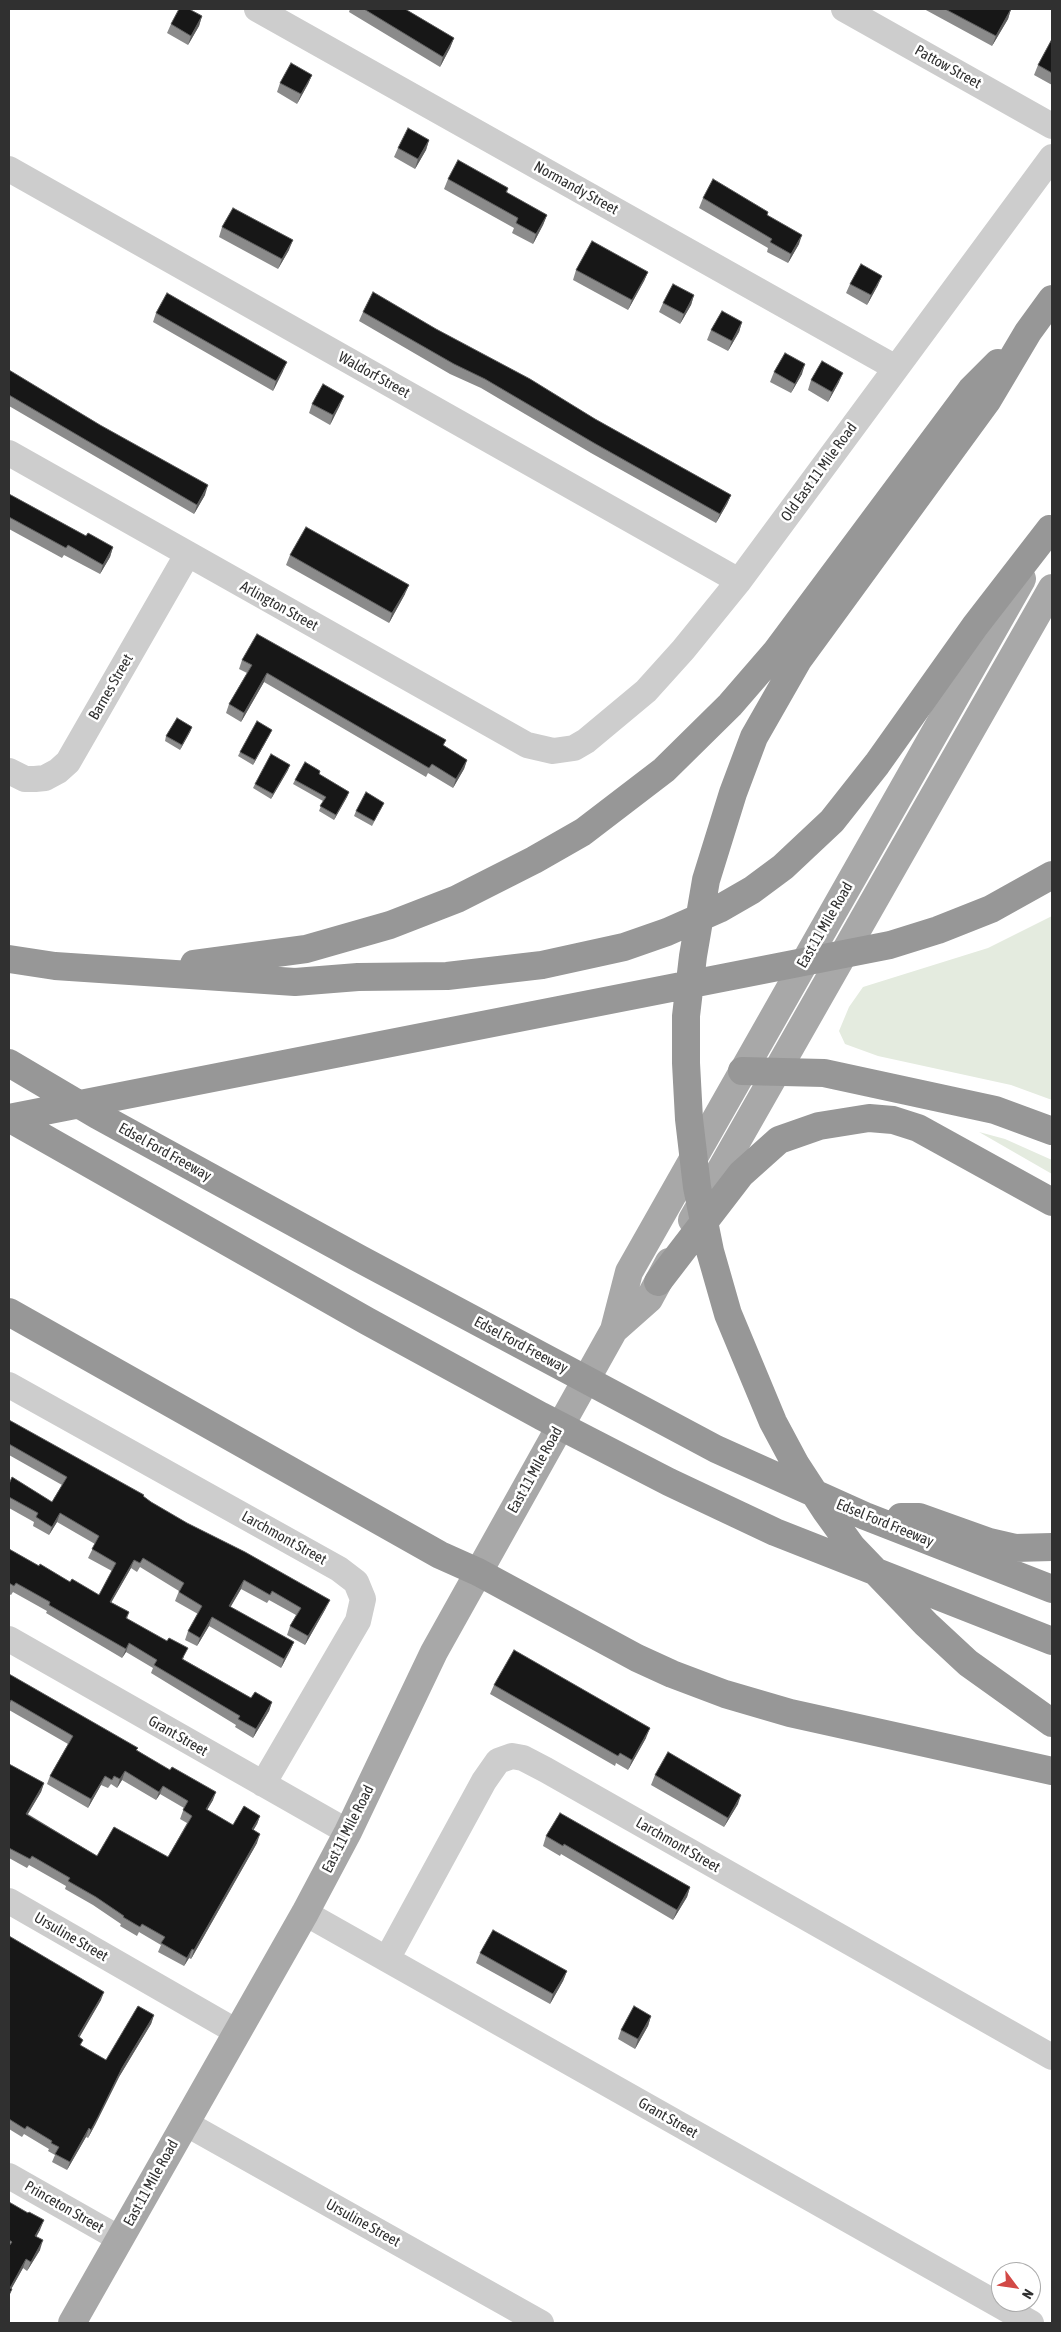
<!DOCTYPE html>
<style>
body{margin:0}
#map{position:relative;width:1061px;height:2332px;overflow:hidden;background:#fff;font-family:"Asap Condensed",sans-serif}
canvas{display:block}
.frame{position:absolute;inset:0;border:10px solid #303030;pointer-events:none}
.north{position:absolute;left:991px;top:2262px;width:50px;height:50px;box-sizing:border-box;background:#fff;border:1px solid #acacac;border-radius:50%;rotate:121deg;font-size:14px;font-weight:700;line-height:20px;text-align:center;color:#303030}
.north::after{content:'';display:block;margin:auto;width:18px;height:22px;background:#d24946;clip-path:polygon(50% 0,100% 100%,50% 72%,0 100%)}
</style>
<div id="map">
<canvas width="1061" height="2332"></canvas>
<div class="frame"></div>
<div class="north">N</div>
</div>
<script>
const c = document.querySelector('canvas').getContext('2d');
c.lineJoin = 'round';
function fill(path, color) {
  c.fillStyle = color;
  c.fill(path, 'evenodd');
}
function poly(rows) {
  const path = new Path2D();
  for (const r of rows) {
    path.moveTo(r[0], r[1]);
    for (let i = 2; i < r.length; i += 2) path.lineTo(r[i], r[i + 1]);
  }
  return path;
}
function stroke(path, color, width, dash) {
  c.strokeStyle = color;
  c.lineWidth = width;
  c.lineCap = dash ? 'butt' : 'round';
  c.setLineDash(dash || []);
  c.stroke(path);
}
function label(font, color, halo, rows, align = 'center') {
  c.font = font + ' "Asap Condensed",sans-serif';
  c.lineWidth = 5;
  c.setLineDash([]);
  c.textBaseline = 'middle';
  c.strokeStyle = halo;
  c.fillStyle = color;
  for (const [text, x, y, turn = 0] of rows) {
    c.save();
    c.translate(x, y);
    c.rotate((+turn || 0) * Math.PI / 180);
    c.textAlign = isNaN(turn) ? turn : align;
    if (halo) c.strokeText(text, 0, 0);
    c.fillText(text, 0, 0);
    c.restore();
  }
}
fill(poly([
 [1052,916,1052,1100,1011,1085,878,1056,845,1044,839,1031,849,1007,863,987,988,948],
 [979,1132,1005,1139,1052,1160,1052,1174]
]), '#e4ebdf');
stroke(poly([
 [257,9,896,368],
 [844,9,1052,126],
 [9,169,739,581],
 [9,453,527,745,553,751,574,748,586,741,646,691,683,650,739,581,1052,157],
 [9,771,25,779,35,779,45,778,58,771,68,762,187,555],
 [9,1385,339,1569,356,1582,363,1599,358,1621,263,1784],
 [9,1639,348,1832],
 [9,1901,237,2032],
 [305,1913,1031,2323],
 [387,1959,484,1781,498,1761,512,1756,523,1758,546,1770,1052,2057],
 [185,2123,541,2323],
 [9,2176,120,2239]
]), '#cdcdcd', 26);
stroke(poly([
 [692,1220,1052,588],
 [614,1330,649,1299,669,1262],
 [72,2323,305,1913,348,1832,434,1652,614,1330,629,1272,1022,579]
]), '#a8a8a8', 28);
stroke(poly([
 [1052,299,1028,332,987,401,798,660,754,737,733,793,706,880,693,956,686,1016,686,1063,689,1119,697,1187,710,1251,728,1314,773,1422,796,1465,826,1511,852,1547,926,1624,968,1663,1052,1723],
 [9,959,55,966,295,982,358,977,447,976,542,965,624,947,667,932,719,909,752,890,783,867,832,821,877,764,975,626,1050,529],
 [194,964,306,949,390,925,457,899,534,860,583,832,664,770,730,705,775,653,971,390,998,363],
 [9,1063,97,1115,360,1259,716,1449,865,1516,1052,1589],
 [742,1071,824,1073,995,1110,1052,1131],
 [9,1118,367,1321,541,1416,669,1482,775,1532,1052,1641],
 [9,1118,890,945,938,930,991,909,1052,875],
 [658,1282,741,1174,779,1140,819,1126,869,1118,893,1120,918,1128,1052,1202],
 [9,1312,440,1555,478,1572,637,1658,672,1674,725,1694,790,1713,1052,1771],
 [901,1517,919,1517,989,1542,1015,1548,1052,1547]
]), '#979797', 28);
fill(poly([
 [349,9,405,9,454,38,450,48,440,67,349,12,350,9],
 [924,9,1011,9,1008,19,992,46],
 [202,16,199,26,188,45,167,33,171,24],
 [1052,39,1052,85,1034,75,1038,65],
 [312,75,308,84,297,104,277,92,280,83],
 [429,140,426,150,415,169,394,157,398,148],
 [448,179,508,188,507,193,547,215,543,225,533,244,512,233,514,228,444,189],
 [703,198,768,212,767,215,799,244,788,263,767,252,768,248,699,208],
 [222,227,289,250,278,269,219,237],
 [576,270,648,272,644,281,628,310,573,280],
 [850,284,878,285,867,305,846,293],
 [694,295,691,305,680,324,659,312,663,303],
 [363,312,436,329,595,419,731,495,727,504,716,523,591,453,481,388,450,374,359,321],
 [156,313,283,371,273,391,153,322],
 [742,322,739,332,728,351,707,340,711,330],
 [9,370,205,495,194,514,9,406],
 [774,372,802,374,791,393,770,382],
 [811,380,839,382,828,402,808,390],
 [312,404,340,405,330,425,309,413],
 [9,494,86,536,113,547,110,557,100,574,64,555,62,558,9,529],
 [290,555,405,594,389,623,286,565],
 [242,660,446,740,443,746,467,760,464,769,453,788,428,773,426,777,264,682,241,722,226,713,229,704,247,673,239,669],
 [192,727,190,732,180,750,165,741,166,736],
 [270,734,253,765,238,756,240,752],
 [288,770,271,799,253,788,255,784],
 [320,771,319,774,349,792,347,797,334,820,319,811,323,801,293,784,295,780],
 [384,803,382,807,372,826,354,816,356,811],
 [9,1420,143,1497,151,1502,326,1608,305,1645,287,1635,290,1626,296,1615,269,1600,267,1603,241,1589,230,1607,294,1642,290,1651,281,1668,209,1626,197,1646,185,1640,188,1631,198,1614,175,1601,179,1591,140,1567,137,1572,131,1568,111,1602,129,1612,127,1619,184,1657,183,1659,251,1698,272,1702,269,1711,253,1738,235,1727,236,1725,151,1673,153,1668,126,1652,122,1658,46,1613,47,1611,13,1592,11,1595,9,1594,9,1549,39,1566,70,1582,99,1595,112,1571,88,1558,95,1544,57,1522,49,1535,33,1526,34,1522,9,1508,9,1484,52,1502,62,1485,9,1455],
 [9,1674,137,1750,213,1800,207,1810,233,1825,260,1816,257,1824,253,1830,257,1843,191,1959,189,1958,184,1966,158,1952,161,1945,139,1932,137,1936,120,1926,121,1924,93,1905,65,1889,66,1886,29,1865,27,1868,9,1858,9,1764,44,1783,41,1792,28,1814,97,1856,168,1857,187,1823,180,1819,184,1808,160,1794,156,1800,122,1780,117,1788,111,1784,108,1788,101,1785,88,1808,47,1784,50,1776,68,1744,9,1710],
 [494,1685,646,1738,628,1770,616,1763,615,1766,490,1694],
 [655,1775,738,1804,724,1827,651,1785],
 [546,1836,690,1887,687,1897,673,1920,561,1854,560,1856,543,1846],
 [9,1936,101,2000,79,2037,81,2046,106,2060,154,2015,151,2024,119,2077,95,2125,88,2138,86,2137,67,2170,52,2162,55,2155,48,2151,49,2149,24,2134,22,2137,9,2129],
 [480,1953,567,1971,563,1981,550,2004,476,1963],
 [651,2016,648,2026,635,2049,618,2039,621,2030],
 [9,2202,40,2230,36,2236,40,2250,27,2271,23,2268,11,2289,9,2299]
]), '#8b8b8b');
fill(poly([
 [1011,9,1008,19,992,46,996,36],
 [202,16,199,26,188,45,191,36],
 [454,38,450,48,440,67,443,57],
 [312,75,308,84,297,104,301,94],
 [429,140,426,150,415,169,418,159],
 [547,215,543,225,533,244,536,234],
 [802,235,799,244,788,263,791,254],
 [293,240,289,250,278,269,282,259],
 [648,272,644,281,628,310,632,300],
 [882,276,878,285,867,305,871,295],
 [694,295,691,305,680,324,684,314],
 [742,322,739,332,728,351,732,341],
 [287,362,283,371,273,391,276,381],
 [805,364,802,374,791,393,795,384],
 [843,373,839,382,828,402,832,392],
 [344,396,340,405,330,425,333,415],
 [208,485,205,495,194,514,197,505],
 [731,495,727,504,716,523,720,514],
 [113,547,110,557,100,574,103,565],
 [409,585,405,594,389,623,392,613],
 [267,673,264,682,241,722,244,713],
 [192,727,190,732,180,750,182,745],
 [272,730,270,734,253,765,255,760],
 [467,760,464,769,453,788,456,779],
 [290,765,288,770,271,799,273,794],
 [349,792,347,797,334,820,336,815],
 [60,1513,57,1522,49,1535,52,1527],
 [134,1560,131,1568,107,1610,110,1602],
 [244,1580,241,1589,226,1615,229,1606],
 [330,1600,326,1608,305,1645,308,1636],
 [212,1617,209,1626,197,1646,200,1638],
 [294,1642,290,1651,281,1668,284,1659],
 [129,1643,126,1652,122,1658,126,1649],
 [272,1702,269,1711,253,1738,256,1729],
 [650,1728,646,1738,628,1770,632,1760],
 [125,1771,122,1780,117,1788,120,1779],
 [105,1776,101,1785,88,1808,91,1799],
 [44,1783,41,1792,23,1822,26,1814],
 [163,1786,160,1794,156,1800,159,1792],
 [216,1792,213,1800,203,1817,206,1809],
 [741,1795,738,1804,724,1827,728,1818],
 [260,1816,257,1824,249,1838,252,1829],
 [260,1834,257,1843,191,1959,194,1950],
 [690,1887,687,1897,673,1920,677,1910],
 [192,1949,189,1958,184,1966,187,1958],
 [567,1971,563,1981,550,2004,553,1994],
 [104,1992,101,2000,75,2045,78,2036],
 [154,2015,151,2024,119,2077,95,2125,88,2138,91,2130,122,2068],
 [651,2016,648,2026,635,2049,638,2039],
 [89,2128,86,2137,67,2170,70,2162],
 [44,2220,40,2230,32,2245,35,2236],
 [43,2240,40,2250,27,2271,31,2262],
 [26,2259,23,2268,9,2293,10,2288]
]), '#5d5d5d');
const building = poly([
 [179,9,189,9,202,16,191,36,171,24,179,9],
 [364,9,405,9,454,38,443,57,364,9],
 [945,9,1011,9,996,36,945,9],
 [1052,39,1052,73,1038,65,1052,39],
 [291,63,312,75,301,94,280,83,291,63],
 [408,128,429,140,418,159,398,148,408,128],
 [458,160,508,188,506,192,547,215,536,234,516,223,518,218,448,179,458,160],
 [713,179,768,212,767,215,802,235,791,254,770,242,772,239,703,198,713,179],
 [233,208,293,240,282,259,222,227,233,208],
 [592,241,648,272,632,300,576,270,592,241],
 [861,264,882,276,871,295,850,284,861,264],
 [673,284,694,295,684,314,663,303,673,284],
 [373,292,436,329,530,379,595,419,731,495,720,514,594,443,485,379,454,364,363,312,373,292],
 [167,293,287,362,276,381,156,313,167,293],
 [722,311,742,322,732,341,711,330,722,311],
 [785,353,805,364,795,384,774,372,785,353],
 [822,361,843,373,832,392,811,380,822,361],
 [9,370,100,425,208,485,197,505,9,395,9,370],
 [323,384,344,396,333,415,312,404,323,384],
 [9,494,86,536,88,533,113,547,103,565,68,545,66,548,9,517,9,494],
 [306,527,409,585,392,613,290,555,306,527],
 [257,634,446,740,443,745,467,760,456,779,432,764,429,768,267,673,244,713,229,704,252,665,242,660,257,634],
 [177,718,192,727,182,745,166,736,177,718],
 [257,721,272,730,255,760,240,752,257,721],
 [271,754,290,765,273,794,255,784,271,754],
 [305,762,320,771,319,774,349,792,336,815,320,806,326,797,295,780,305,762],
 [366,792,384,803,374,821,356,811,366,792],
 [9,1420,144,1495,143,1496,151,1502,187,1523,245,1552,330,1600,308,1636,290,1626,301,1608,272,1591,270,1595,244,1580,229,1606,294,1642,284,1659,212,1617,200,1638,188,1631,202,1606,179,1592,184,1583,143,1558,140,1563,134,1560,110,1602,129,1612,126,1618,167,1641,169,1638,188,1648,182,1659,251,1698,255,1692,272,1702,256,1729,238,1719,240,1716,154,1665,157,1660,129,1643,126,1649,49,1605,50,1602,16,1583,14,1586,9,1583,9,1549,39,1566,40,1564,70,1582,72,1579,99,1595,116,1563,92,1549,99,1536,60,1513,52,1527,36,1517,38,1513,9,1497,9,1484,12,1477,52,1502,67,1477,9,1444,9,1420],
 [514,1650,650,1728,632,1760,620,1753,618,1756,494,1685,514,1650],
 [9,1674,138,1748,136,1750,170,1770,172,1767,216,1792,206,1809,233,1825,244,1806,260,1816,252,1829,260,1834,194,1950,192,1949,187,1958,161,1943,165,1937,142,1924,140,1927,123,1917,124,1916,96,1897,68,1881,70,1878,32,1856,30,1859,9,1848,9,1764,44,1783,26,1814,97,1856,114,1827,168,1857,192,1816,183,1810,188,1801,163,1786,159,1792,125,1771,120,1779,114,1776,112,1780,105,1776,91,1799,50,1776,73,1736,11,1700,9,1704,9,1674],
 [668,1752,741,1795,728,1818,655,1775,668,1752],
 [560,1813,690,1887,677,1910,564,1844,563,1846,546,1836,560,1813],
 [493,1930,567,1971,553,1994,480,1953,493,1930],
 [9,1936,104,1992,78,2036,83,2040,80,2045,106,2060,138,2006,154,2015,122,2068,98,2117,91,2130,89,2128,70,2162,55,2154,59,2147,51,2143,52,2141,27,2126,25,2129,9,2119,9,1936],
 [634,2006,651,2016,638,2039,621,2030,634,2006],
 [9,2202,28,2213,29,2212,44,2220,35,2236,43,2240,31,2262,26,2259,10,2288,12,2289,9,2295,9,2246,12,2242,9,2240,9,2223,10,2222,9,2221,9,2202]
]);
fill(building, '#171717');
stroke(building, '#5d5d5d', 1);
label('15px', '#303030', '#fff', [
 ["Pattow Street",948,67,29],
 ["Normandy Street",576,188,29],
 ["Waldorf Street",374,375,29],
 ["Old East 11 Mile Road",819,472,-54],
 ["Arlington Street",279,606,29],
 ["Barnes Street",111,687,-60],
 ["East 11 Mile Road",825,925,-60],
 ["Edsel Ford Freeway",165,1152,29],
 ["Edsel Ford Freeway",521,1345,28],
 ["East 11 Mile Road",535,1470,-61],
 ["Edsel Ford Freeway",885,1523,22],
 ["Larchmont Street",284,1538,29],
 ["Grant Street",178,1736,30],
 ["East 11 Mile Road",348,1829,-63],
 ["Larchmont Street",678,1845,30],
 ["Ursuline Street",71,1937,30],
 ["Grant Street",668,2118,30],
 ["East 11 Mile Road",151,2183,-61],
 ["Princeton Street",64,2207,30],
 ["Ursuline Street",363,2223,29]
]);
</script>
